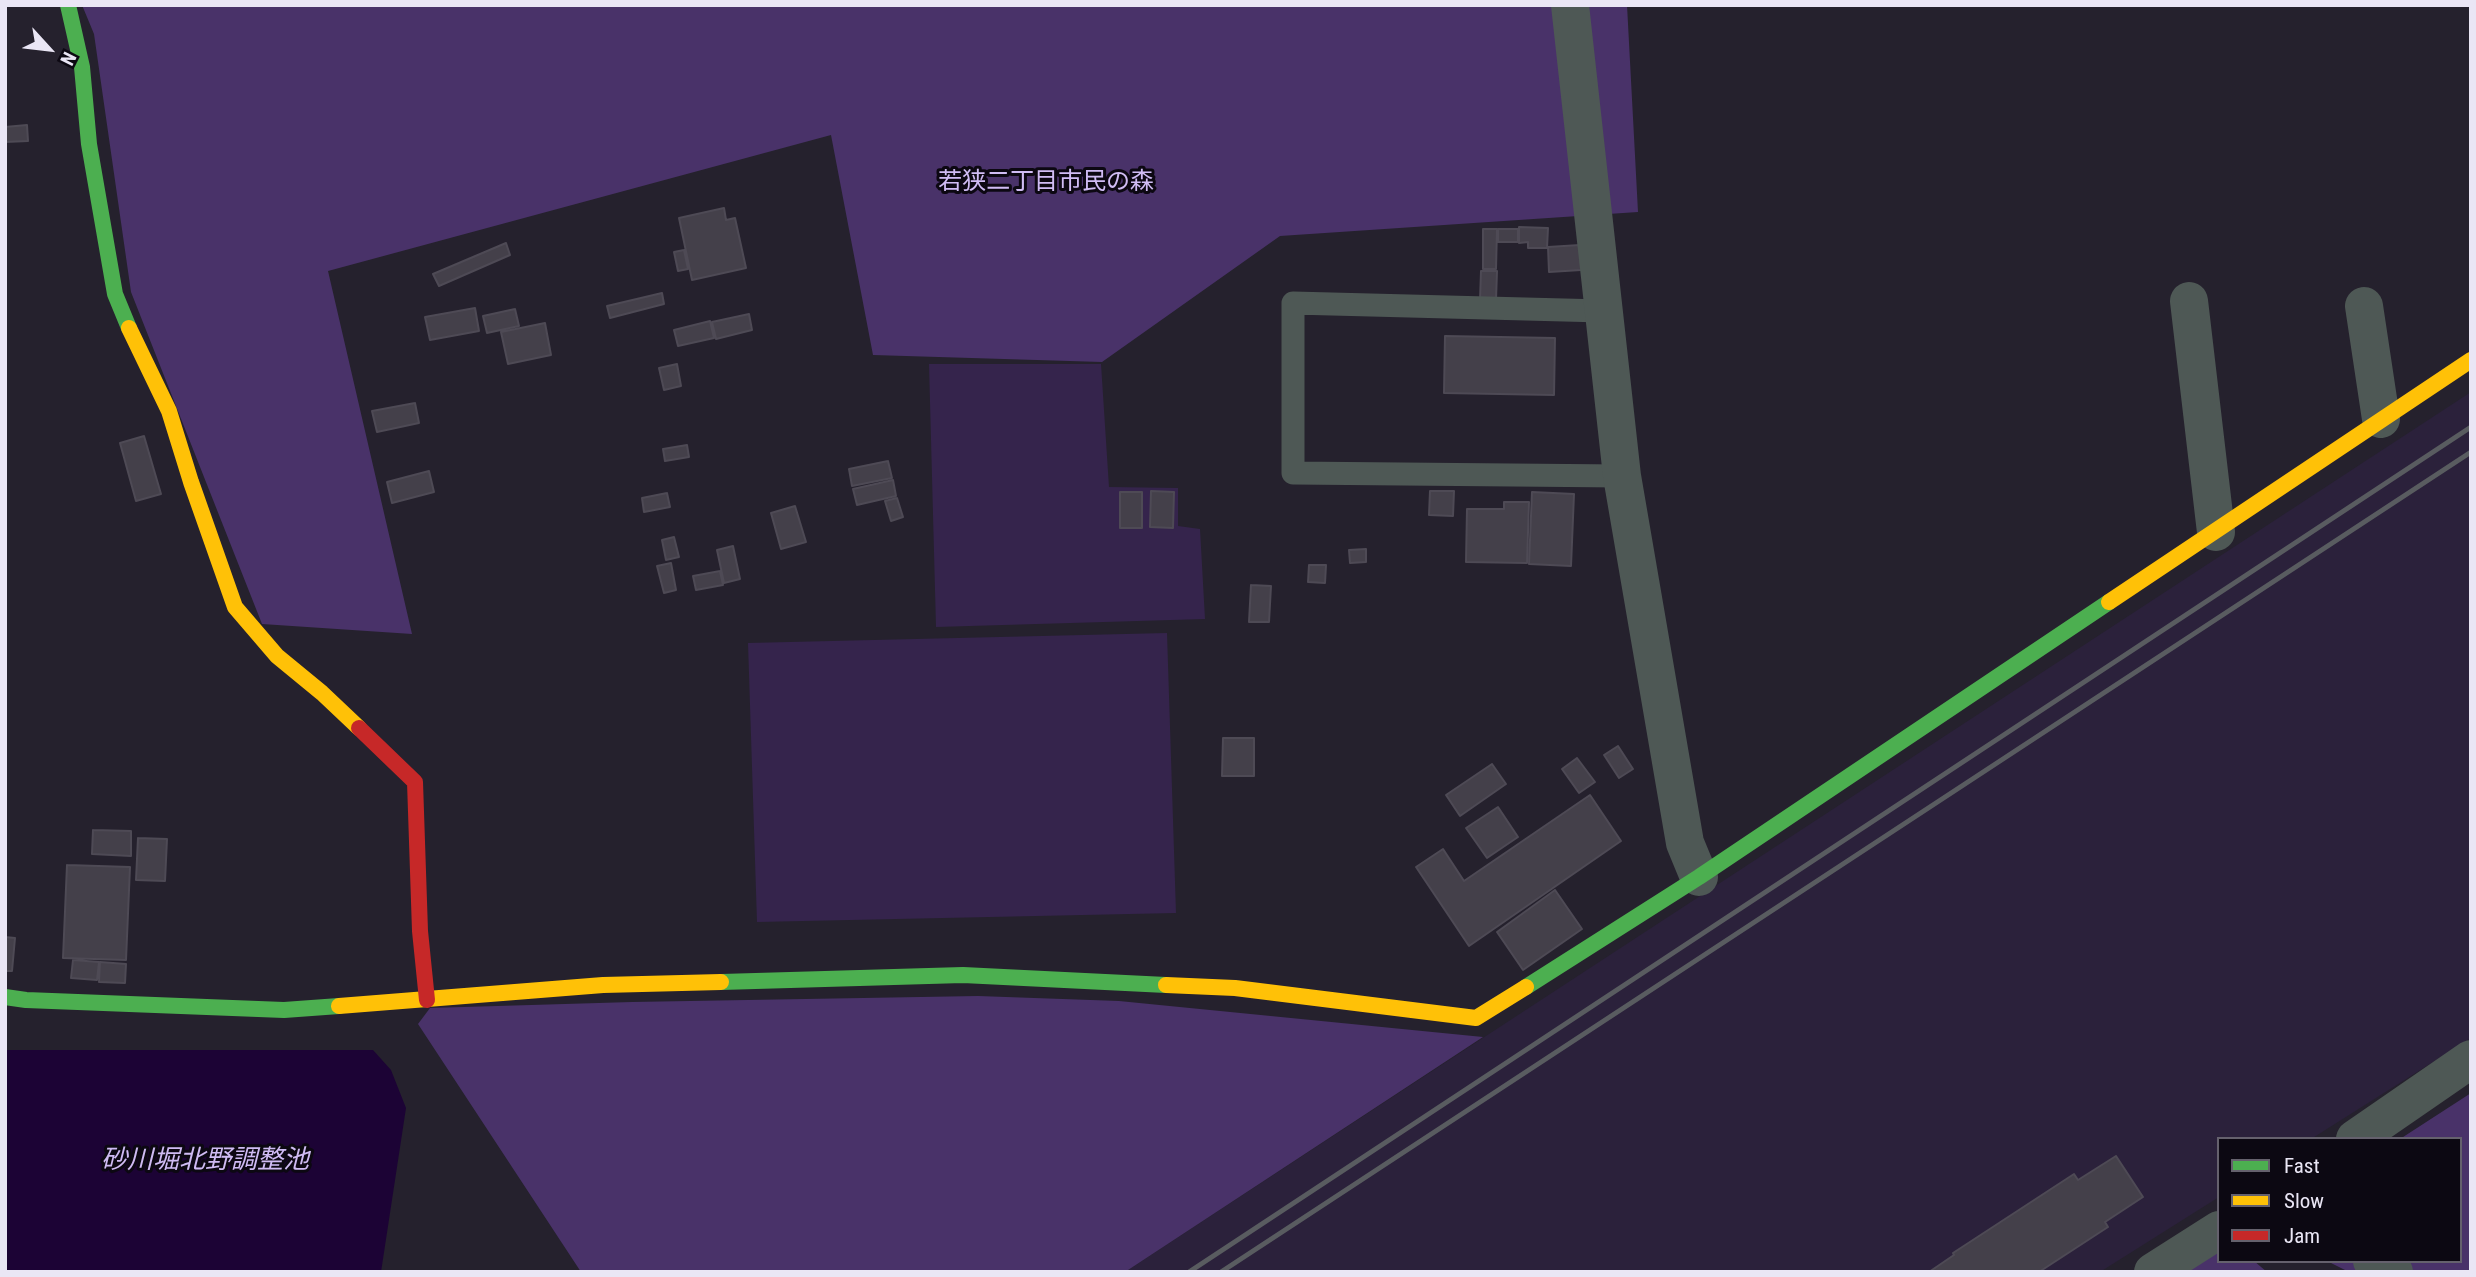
<!DOCTYPE html>
<meta charset="utf-8">
<style>
body{margin:0}
#map{position:relative;width:2476px;height:1277px;overflow:hidden;background:#25212d;font-family:"Roboto Condensed",sans-serif}
canvas{display:block}
.frame{position:absolute;inset:0;border:7px solid #eae6f5;pointer-events:none}
.legend{position:absolute;left:2217px;top:1137px;width:245px;height:126px;box-sizing:border-box;background:#0c0812;border:2px solid #65616d;margin:0;padding:9px 12px;list-style:none;font-size:21px;color:#eae6f5}
.legend li{display:flex;align-items:center;gap:14px;height:35px}
.legend b{width:35px;border:2px solid #65616d}
.north{position:absolute;left:14px;top:14px;width:70px;height:70px;-webkit-text-stroke:5px #0c0812;paint-order:stroke;rotate:117deg;font-size:19px;font-weight:700;line-height:28px;text-align:center;color:#eae6f5}
.north::after{content:'';display:block;margin:auto;width:24px;height:32px;background:#eae6f5;clip-path:polygon(50% 0,100% 100%,50% 72%,0 100%)}
</style>
<div id="map">
<canvas width="2476" height="1277"></canvas>
<div class="frame"></div>
<ul class="legend">
<li><b style="height:9px;background:#4caf50"></b>Fast</li>
<li><b style="height:9px;background:#ffc107"></b>Slow</li>
<li><b style="height:9px;background:#c62828"></b>Jam</li>
</ul>
<div class="north">N</div>
</div>
<script>
const c = document.querySelector('canvas').getContext('2d');
c.lineJoin = 'round';
function fill(path, color) {
  c.fillStyle = color;
  c.fill(path, 'evenodd');
}
function poly(rows) {
  const path = new Path2D();
  for (const r of rows) {
    path.moveTo(r[0], r[1]);
    for (let i = 2; i < r.length; i += 2) path.lineTo(r[i], r[i + 1]);
  }
  return path;
}
function stroke(path, color, width, dash) {
  c.strokeStyle = color;
  c.lineWidth = width;
  c.lineCap = dash ? 'butt' : 'round';
  c.setLineDash(dash || []);
  c.stroke(path);
}
function label(font, color, halo, rows, align = 'center') {
  c.font = font + ' "Roboto Condensed","Noto Sans JP",sans-serif';
  c.lineWidth = 6;
  c.setLineDash([]);
  c.textBaseline = 'middle';
  c.strokeStyle = halo;
  c.fillStyle = color;
  for (const [text, x, y, turn = 0] of rows) {
    c.save();
    c.translate(x, y);
    c.rotate((+turn || 0) * Math.PI / 180);
    c.textAlign = isNaN(turn) ? turn : align;
    if (halo) c.strokeText(text, 0, 0);
    c.fillText(text, 0, 0);
    c.restore();
  }
}
fill(poly([
 [2471,392,2471,1038,2311,1139,2219,1139,2219,1197,2100,1272,1125,1272]
]), '#2b213b');
fill(poly([
 [929,364,1101,364,1109,487,1178,488,1178,526,1200,529,1205,619,936,627],
 [1167,633,1176,913,757,922,748,643]
]), '#35244c');
fill(poly([
 [82,5,1627,5,1638,212,1280,236,1102,362,873,355,831,135,328,271,412,634,262,624,131,292,94,34],
 [978,996,1119,1001,1483,1037,1125,1272,581,1272,418,1024,430,1008,632,1002],
 [2471,1093,2471,1272,2349,1272,2327,1261,2460,1261,2460,1139,2400,1139],
 [2219,1248,2219,1261,2254,1261,2267,1272,2182,1272]
]), '#493269');
fill(poly([
 [5,1050,373,1050,391,1070,406,1108,381,1272,5,1272]
]), '#1c0335');
const building = poly([
 [27,125,28,141,5,142,5,127,27,125],
 [724,208,726,220,735,218,746,268,692,280,679,218,724,208],
 [1519,227,1548,228,1547,248,1528,248,1528,242,1519,243,1519,227],
 [1483,229,1497,229,1496,269,1483,269,1483,229],
 [1498,229,1518,229,1518,242,1498,242,1498,229],
 [506,243,510,255,439,286,433,274,506,243],
 [1580,245,1581,270,1549,272,1548,247,1580,245],
 [684,250,688,269,678,271,674,252,684,250],
 [1481,271,1497,271,1496,300,1480,300,1481,271],
 [662,293,664,304,610,318,607,306,662,293],
 [475,308,479,331,430,340,425,317,475,308],
 [515,309,519,326,487,333,483,316,515,309],
 [749,314,752,330,716,339,712,322,749,314],
 [710,321,714,338,678,346,674,330,710,321],
 [545,323,551,355,508,364,501,332,545,323],
 [1445,336,1555,338,1554,395,1444,393,1445,336],
 [677,364,681,386,664,390,659,368,677,364],
 [415,403,419,423,377,432,372,411,415,403],
 [144,436,161,494,136,501,120,443,144,436],
 [687,445,689,457,665,461,663,449,687,445],
 [888,461,892,478,852,486,849,469,888,461],
 [429,471,434,492,392,503,387,482,429,471],
 [893,480,896,496,857,505,853,489,893,480],
 [1151,491,1174,492,1173,528,1150,527,1151,491],
 [1430,491,1454,491,1453,516,1429,515,1430,491],
 [1120,492,1142,492,1142,528,1120,528,1120,492],
 [1532,492,1574,494,1571,566,1529,564,1532,492],
 [667,493,670,507,644,512,642,498,667,493],
 [897,498,903,517,891,521,885,501,897,498],
 [1504,502,1529,502,1527,563,1466,562,1467,509,1504,509,1504,502],
 [795,506,806,542,781,549,771,513,795,506],
 [674,537,679,557,666,560,662,540,674,537],
 [733,546,740,579,724,583,717,550,733,546],
 [1366,549,1366,562,1350,563,1349,550,1366,549],
 [671,563,676,590,664,593,657,566,671,563],
 [1309,565,1326,565,1325,583,1308,582,1309,565],
 [720,571,723,585,696,590,693,576,720,571],
 [1251,585,1271,586,1269,622,1249,622,1251,585],
 [1223,738,1254,738,1254,776,1222,776,1223,738],
 [1618,746,1633,769,1619,778,1604,755,1618,746],
 [1577,758,1595,782,1579,793,1562,769,1577,758],
 [1492,764,1506,784,1460,816,1446,795,1492,764],
 [1590,795,1621,841,1469,946,1416,867,1443,849,1464,881,1590,795],
 [1498,807,1518,837,1487,858,1466,828,1498,807],
 [93,830,131,831,131,856,92,854,93,830],
 [138,838,167,839,165,881,136,880,138,838],
 [67,865,130,867,126,960,63,958,67,865],
 [1555,890,1582,929,1523,970,1497,932,1555,890],
 [5,937,15,938,12,971,5,971,5,937],
 [73,960,99,962,97,980,71,978,73,960],
 [100,962,126,964,125,983,99,982,100,962],
 [2116,1156,2143,1197,2105,1222,2108,1227,2039,1272,1929,1272,1954,1255,1953,1253,2074,1174,2078,1180,2116,1156]
]);
fill(building, '#44404a');
stroke(building, '#4e4a55', 2);
stroke(poly([
 [1603,311,1293,303,1293,473,1622,476]
]), '#4e5855', 23);
stroke(poly([
 [1570,5,1622,476,1685,843,1699,877],
 [2189,301,2216,532],
 [2364,306,2381,419],
 [2355,1139,2471,1059],
 [2372,1261,2394,1272],
 [2153,1272,2219,1230]
]), '#4e5855', 38);
stroke(poly([
 [68,5,82,67,89,144,115,294,129,328],
 [721,982,963,975,1166,985],
 [1526,987,1699,877,2109,602],
 [5,997,26,1000,284,1010,339,1006]
]), '#4caf50', 16);
stroke(poly([
 [129,328,169,411,191,482,235,607,277,656,322,693,359,728],
 [2109,602,2471,360],
 [1166,985,1235,988,1476,1018,1526,987],
 [339,1006,603,985,721,982]
]), '#ffc107', 16);
stroke(poly([
 [359,728,415,782,420,931,427,1000]
]), '#c62828', 16);
stroke(poly([
 [1189,1272,2471,427],
 [1221,1272,2471,452]
]), '#595c60', 5);
label('24px', '#d0bcf4', '#0c0812', [
 ["若狭二丁目市民の森",1046,183]
]);
label('italic 26px', '#cfbbf3', '#0c0812', [
 ["砂川堀北野調整池",205,1161]
]);
</script>
